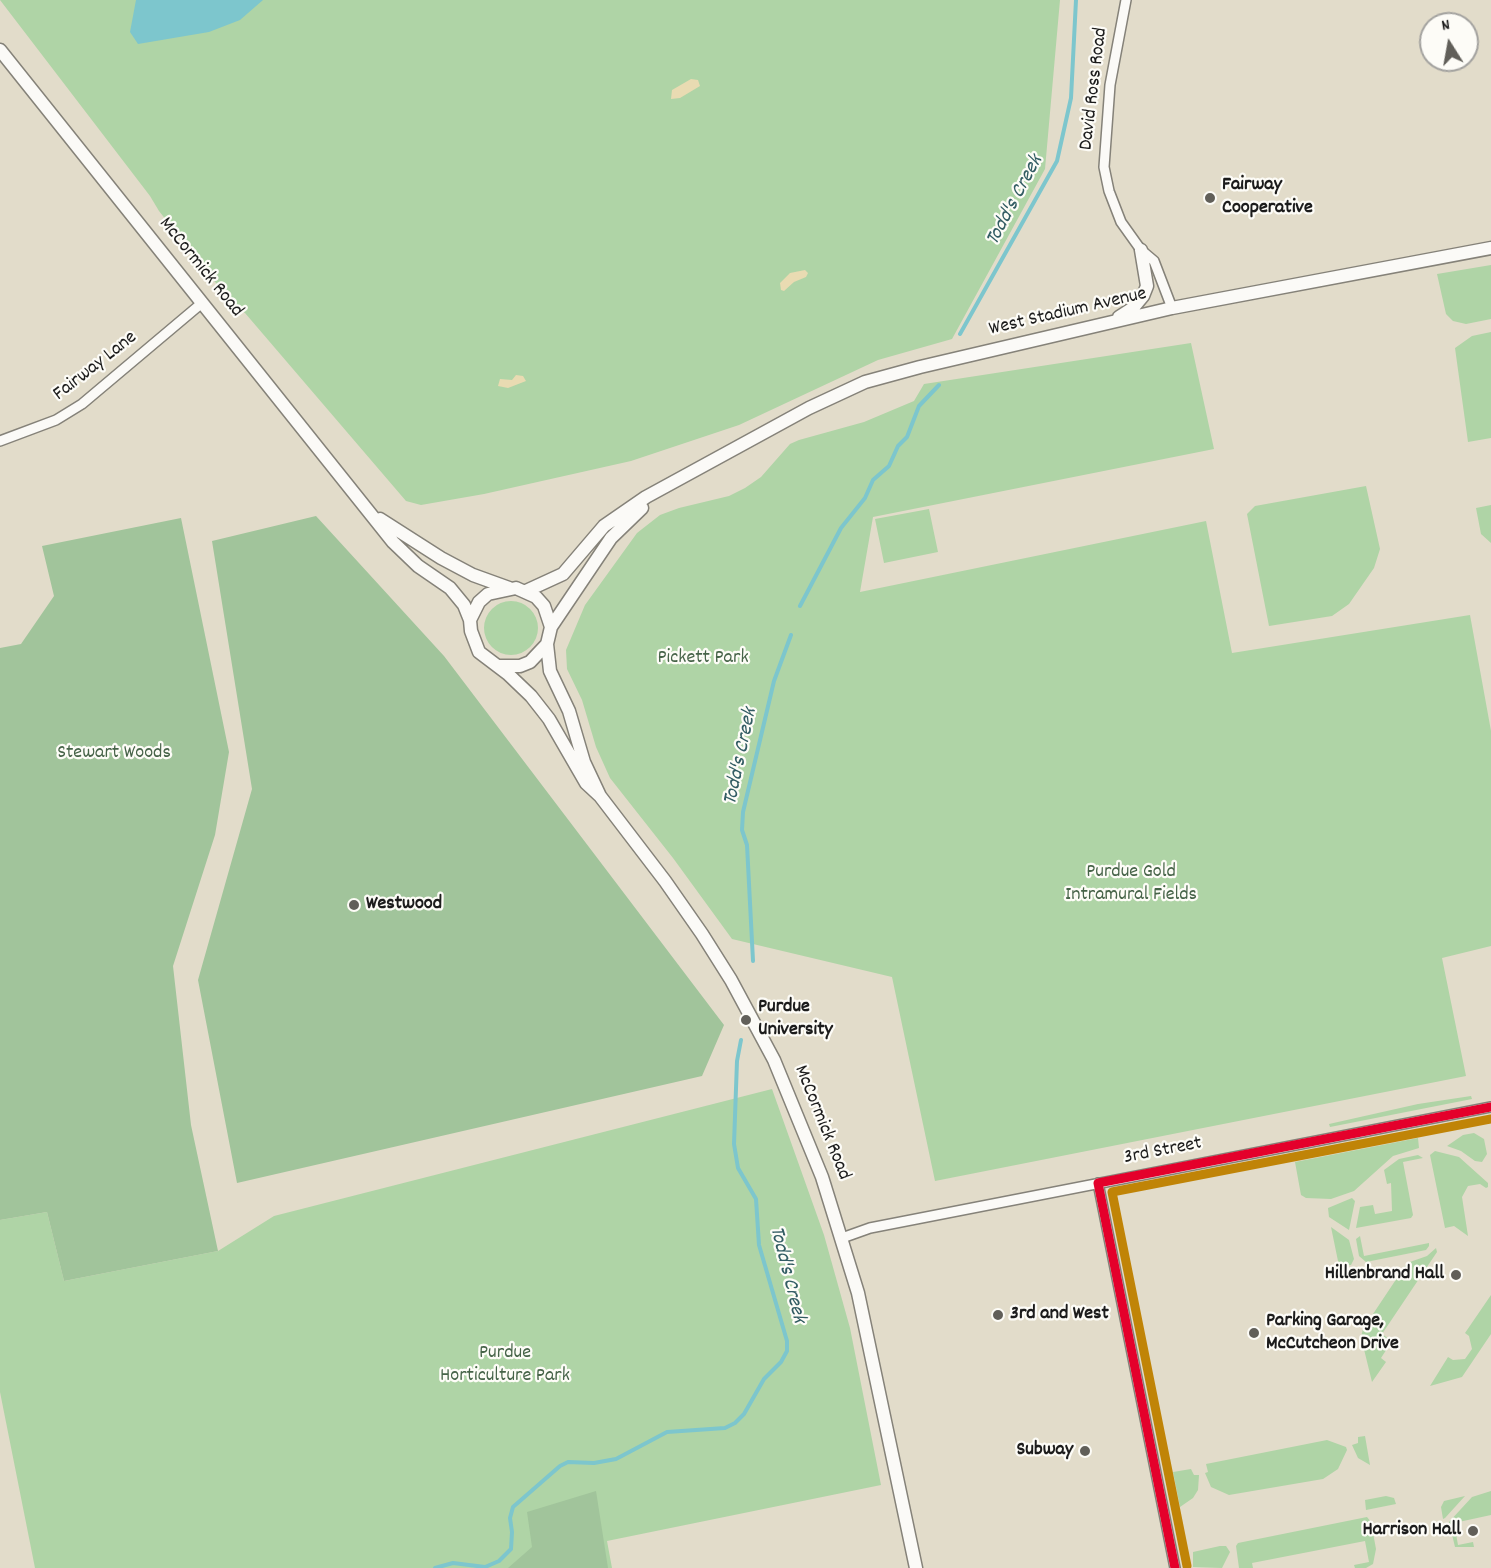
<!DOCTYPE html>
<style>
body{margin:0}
#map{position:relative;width:1491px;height:1568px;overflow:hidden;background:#e2dcca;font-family:Dekko,sans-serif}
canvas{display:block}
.north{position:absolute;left:1419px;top:12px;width:60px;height:60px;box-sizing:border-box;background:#fdfcf7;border:2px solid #a3a29f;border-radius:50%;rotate:349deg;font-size:16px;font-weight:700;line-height:24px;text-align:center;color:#1c1c1c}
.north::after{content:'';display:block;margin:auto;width:21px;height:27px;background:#615f59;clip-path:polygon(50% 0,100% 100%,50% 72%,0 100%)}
</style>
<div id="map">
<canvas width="1491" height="1568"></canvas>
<div class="north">N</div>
</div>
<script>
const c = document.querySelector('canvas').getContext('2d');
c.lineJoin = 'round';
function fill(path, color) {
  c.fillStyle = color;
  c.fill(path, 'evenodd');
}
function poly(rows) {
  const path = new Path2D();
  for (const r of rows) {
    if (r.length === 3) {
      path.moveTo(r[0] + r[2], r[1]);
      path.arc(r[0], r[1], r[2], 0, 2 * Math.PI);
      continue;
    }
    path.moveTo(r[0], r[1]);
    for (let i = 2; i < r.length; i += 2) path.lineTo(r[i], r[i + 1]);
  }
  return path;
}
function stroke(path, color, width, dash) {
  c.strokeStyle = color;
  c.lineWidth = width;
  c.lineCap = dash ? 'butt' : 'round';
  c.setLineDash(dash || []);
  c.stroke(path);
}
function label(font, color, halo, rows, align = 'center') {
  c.font = font + ' Dekko,sans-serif';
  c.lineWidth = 4.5;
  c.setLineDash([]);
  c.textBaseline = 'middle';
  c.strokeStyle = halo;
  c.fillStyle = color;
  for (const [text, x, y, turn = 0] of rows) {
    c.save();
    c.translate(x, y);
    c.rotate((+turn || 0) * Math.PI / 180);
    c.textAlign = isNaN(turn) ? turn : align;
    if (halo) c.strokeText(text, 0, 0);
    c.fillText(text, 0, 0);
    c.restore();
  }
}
fill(poly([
 [0,0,1060,0,1045,169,952,339,878,360,739,425,631,461,484,494,421,505,406,501,245,313,235,307,159,211,150,196],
 [1491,265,1491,319,1466,324,1453,321,1446,314,1437,274],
 [1491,332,1491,438,1468,442,1455,348,1472,336],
 [1191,343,1214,449,873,517,860,592,1206,521,1232,653,1470,615,1491,731,1491,946,1442,958,1466,1076,935,1181,892,977,732,939,673,858,610,778,596,747,582,700,567,669,566,650,585,605,637,533,660,515,679,508,729,496,745,488,761,477,790,444,799,440,864,422,914,401,924,384],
 [1366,486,1380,549,1374,568,1349,604,1332,616,1269,626,1247,514,1255,506],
 [1491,505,1491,543,1481,534,1476,508],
 [929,509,938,552,884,563,875,519],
 [511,628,27],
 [772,1089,824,1235,850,1328,881,1485,607,1541,612,1568,35,1568,0,1392,0,1220,47,1212,64,1281,218,1251,274,1216],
 [1471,1096,1472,1099,1330,1127,1329,1124,1418,1104],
 [1474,1133,1484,1139,1487,1154,1482,1162,1475,1161,1461,1151,1447,1146,1463,1135],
 [1418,1138,1419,1148,1393,1156,1354,1191,1331,1199,1306,1198,1301,1195,1295,1162],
 [1435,1151,1459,1157,1488,1183,1488,1187,1486,1188,1480,1184,1468,1186,1462,1197,1468,1236,1454,1226,1445,1228,1430,1155],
 [1418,1155,1423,1158,1403,1162,1413,1215,1411,1218,1356,1228,1360,1207,1373,1205,1375,1214,1392,1211,1391,1183,1387,1184,1384,1170,1399,1159],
 [1352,1198,1355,1201,1349,1230,1329,1217,1328,1208],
 [1331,1227,1349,1240,1354,1259,1351,1265,1342,1266,1338,1261],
 [1360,1236,1364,1256,1429,1243,1429,1246,1426,1250,1366,1262,1359,1256,1356,1239],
 [1436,1248,1437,1252,1382,1334,1392,1341,1381,1358,1386,1362,1372,1382,1361,1337,1363,1329,1407,1263,1427,1256],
 [1491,1295,1491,1334,1462,1377,1430,1386,1448,1357,1453,1360,1465,1359,1472,1349,1469,1336,1465,1333],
 [1365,1436,1370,1465,1358,1458,1352,1445,1358,1443,1358,1437],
 [1327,1440,1346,1447,1347,1450,1338,1469,1323,1479,1229,1495,1211,1487,1205,1473,1208,1472,1206,1464],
 [1191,1469,1194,1475,1199,1475,1198,1490,1193,1498,1180,1507,1173,1472],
 [1491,1491,1491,1515,1454,1523,1458,1545,1473,1542,1474,1547,1455,1547,1449,1522,1472,1497],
 [1386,1496,1394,1498,1396,1504,1366,1510,1365,1500],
 [1465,1496,1445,1518,1443,1519,1441,1507,1444,1501],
 [1367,1517,1371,1522,1376,1549,1373,1564,1366,1568,1355,1568,1354,1565,1369,1562,1365,1541,1252,1563,1253,1568,1239,1568,1236,1546,1238,1543],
 [1220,1546,1226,1546,1230,1552,1222,1568,1193,1567,1193,1552]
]), '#afd4a6');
fill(poly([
 [316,516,444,656,724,1025,702,1076,237,1183,198,980,252,789,212,541],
 [181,518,229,752,215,835,173,966,191,1125,218,1251,64,1281,47,1212,0,1220,0,648,21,644,54,596,42,546],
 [596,1491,608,1568,508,1568,532,1547,527,1512]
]), '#a1c49b');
fill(poly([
 [691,79,698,80,700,86,680,98,671,99,672,90],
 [805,270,808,273,806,277,794,282,784,291,781,290,780,283,790,273],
 [516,375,523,376,526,381,508,388,498,386,500,379,512,380]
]), '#e9dbb2');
fill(poly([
 [136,0,263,0,240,20,209,32,138,44,130,32]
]), '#7dc6cd');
stroke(poly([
 [960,334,1057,161,1071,98,1076,0],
 [800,606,841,528,865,498,873,480,889,466,898,446,907,437,919,406,939,385],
 [753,961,747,845,742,830,743,812,774,681,791,635],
 [435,1568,453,1563,485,1567,499,1561,511,1549,512,1532,510,1518,513,1507,560,1466,568,1462,594,1463,616,1459,667,1432,725,1428,735,1423,744,1414,764,1379,781,1362,787,1351,787,1341,759,1245,756,1199,738,1168,734,1144,737,1061,741,1040]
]), '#7dc6cd', 4);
const minor = poly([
 [1126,0,1110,85,1104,167,1109,191,1121,222,1141,250,1154,261,1172,308],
 [0,441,56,420,82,404,202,303],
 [1098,1183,1175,1568],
 [842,1238,870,1228,1491,1107]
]);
const tertiary = poly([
 [0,50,393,542,418,566,450,588,464,605,470,620],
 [1119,317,1133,308,1143,296,1147,286,1141,250],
 [380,519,441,558,473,575,509,588],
 [526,591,563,574,604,526,646,497,809,408,865,382,920,367,1172,308,1491,248],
 [551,627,611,538,642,508],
 [498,666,520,666,530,662,547,644],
 [600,796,584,762,569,711,550,671,547,644,551,627,544,606,536,597,516,588,488,594,479,602,470,620,471,631,479,652,508,674,531,696,549,719,586,783,600,796,665,881,702,934,731,980,774,1060,822,1177,858,1293,916,1568]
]);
stroke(minor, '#858279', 12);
stroke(tertiary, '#858279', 15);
stroke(minor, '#fbfaf7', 9);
stroke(tertiary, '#fbfaf7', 12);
stroke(poly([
 [1175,1568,1098,1183,1491,1107]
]), '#e4002b', 9);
stroke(poly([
 [1187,1566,1112,1192,1491,1119]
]), '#c08407', 9);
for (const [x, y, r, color] of [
 [1210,198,6,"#615f59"],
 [354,905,6,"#615f59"],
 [746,1020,6,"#615f59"],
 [1456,1275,6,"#615f59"],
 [998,1315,6,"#615f59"],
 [1254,1333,6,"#615f59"],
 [1085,1451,6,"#615f59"],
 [1473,1531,6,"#615f59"]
]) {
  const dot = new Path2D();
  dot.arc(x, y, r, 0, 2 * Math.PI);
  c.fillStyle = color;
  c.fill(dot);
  stroke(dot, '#fdfcf7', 2);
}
label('20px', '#1c1c1c', '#fdfcf7', [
 ["David Ross Road",1095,89,-83],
 ["McCormick Road",200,268,51],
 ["West Stadium Avenue",1068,313,-13],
 ["Fairway Lane",96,367,-38],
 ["McCormick Road",821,1123,68],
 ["3rd Street",1163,1152,-11]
]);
label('bold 20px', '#1c1c1c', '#fdfcf7', [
 ["Fairway",1222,186],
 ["Cooperative",1222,209],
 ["Westwood",366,905],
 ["Purdue",758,1008],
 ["University",758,1031],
 ["Hillenbrand Hall",1444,1275,"right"],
 ["3rd and West",1010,1315],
 ["Parking Garage,",1266,1322],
 ["McCutcheon Drive",1266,1345],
 ["Subway",1073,1451,"right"],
 ["Harrison Hall",1461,1531,"right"]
], 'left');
label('20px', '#466348', '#fdfcf7', [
 ["Pickett Park",703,659],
 ["Stewart Woods",114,754],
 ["Purdue Gold",1131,873],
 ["Intramural Fields",1131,896],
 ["Purdue",505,1354],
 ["Horticulture Park",505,1377]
]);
label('italic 21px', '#325c63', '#fdfcf7', [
 ["Todd's Creek",1016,201,-62],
 ["Todd's Creek",742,757,-78],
 ["Todd's Creek",786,1275,76]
]);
</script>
